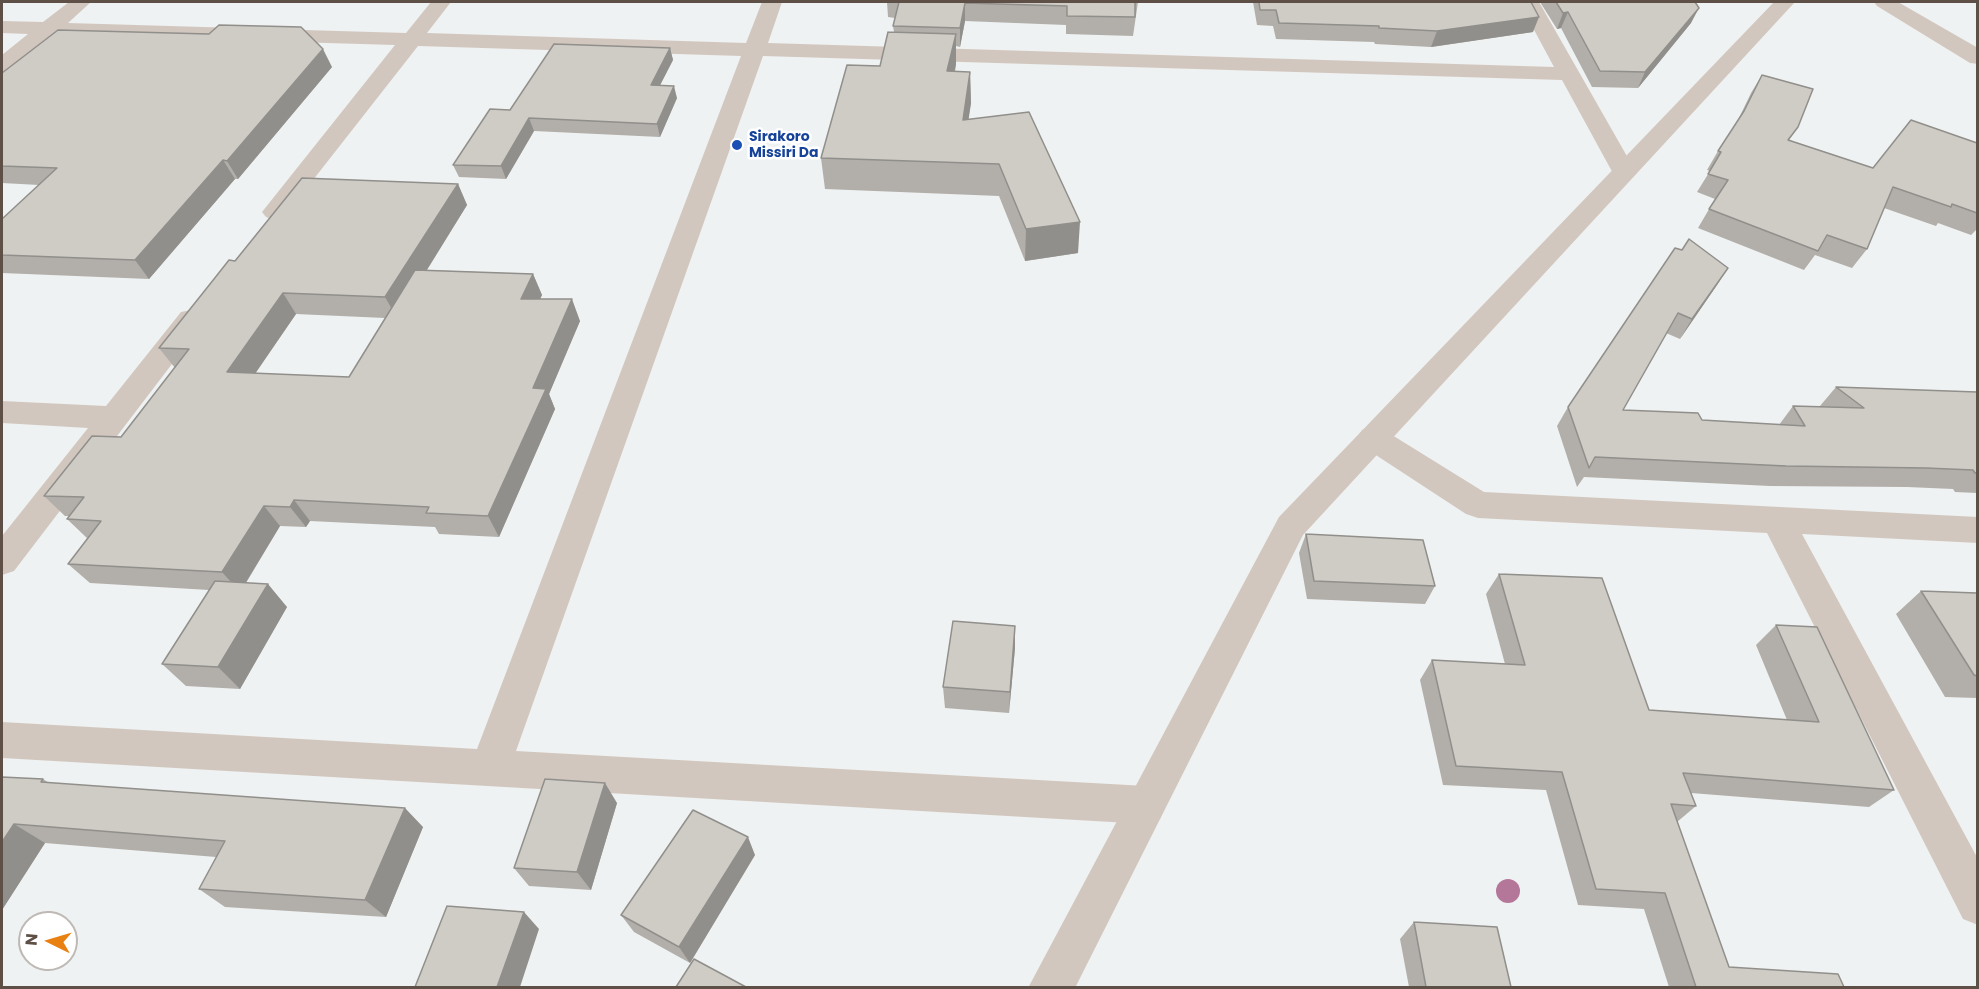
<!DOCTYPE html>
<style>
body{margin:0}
#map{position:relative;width:1979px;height:989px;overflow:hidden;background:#eff2f2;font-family:Poppins,sans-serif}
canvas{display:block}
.frame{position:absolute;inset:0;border:3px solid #5e5046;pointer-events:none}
.north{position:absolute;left:18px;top:911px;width:60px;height:60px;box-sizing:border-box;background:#fff;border:2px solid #bfb9b5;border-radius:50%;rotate:275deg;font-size:16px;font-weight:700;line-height:24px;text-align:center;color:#5e5046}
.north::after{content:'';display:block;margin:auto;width:21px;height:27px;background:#e98012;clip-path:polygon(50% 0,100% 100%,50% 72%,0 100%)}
</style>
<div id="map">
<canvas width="1979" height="989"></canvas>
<div class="frame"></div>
<div class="north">N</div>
</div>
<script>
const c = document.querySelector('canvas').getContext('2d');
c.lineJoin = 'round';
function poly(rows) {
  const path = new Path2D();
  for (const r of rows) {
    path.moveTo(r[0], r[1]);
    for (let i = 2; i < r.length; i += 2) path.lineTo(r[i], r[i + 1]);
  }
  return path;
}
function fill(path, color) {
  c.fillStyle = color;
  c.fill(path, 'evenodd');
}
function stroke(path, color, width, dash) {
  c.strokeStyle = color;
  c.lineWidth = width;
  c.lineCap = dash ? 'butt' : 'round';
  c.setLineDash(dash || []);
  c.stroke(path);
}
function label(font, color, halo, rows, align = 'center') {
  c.font = font + ' Poppins,sans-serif';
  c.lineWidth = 5;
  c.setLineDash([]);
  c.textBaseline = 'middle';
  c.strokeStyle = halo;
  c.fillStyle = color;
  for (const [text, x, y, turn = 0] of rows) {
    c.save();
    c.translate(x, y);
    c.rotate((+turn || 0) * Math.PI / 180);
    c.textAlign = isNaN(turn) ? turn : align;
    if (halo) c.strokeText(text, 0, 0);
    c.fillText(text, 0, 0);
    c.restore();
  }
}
fill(poly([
 [69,2,91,2,68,23,406,33,431,2,451,2,427,33,746,43,762,2,782,2,768,43,1554,67,1519,2,1539,2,1636,172,1633,177,1624,179,1615,177,1562,80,763,56,516,751,1146,786,1160,791,1166,805,1160,819,1146,824,2,758,2,722,477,749,741,56,418,46,284,217,275,220,266,217,262,212,395,45,53,35,10,71,2,73,2,55,28,34,2,33,2,21,43,22,69,2],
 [1874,2,1898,2,1978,48,1978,64,1970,63,1877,6,1874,2],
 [191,310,201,312,205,319,201,326,14,571,2,575,2,536,88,428,2,423,2,401,106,406,181,312,191,310],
 [1373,426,1384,430,1484,492,1978,517,1978,543,1802,534,1978,859,1978,925,1963,919,1767,533,1478,518,1466,514,1362,446,1357,438,1362,430,1373,426]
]), '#d2c7bf');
fill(poly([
 [1774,2,1795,2,1303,535,1075,988,1028,988,1279,517,1774,2]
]), '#d2c7bf');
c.fillStyle = '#b47799';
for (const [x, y] of [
 [1508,891]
]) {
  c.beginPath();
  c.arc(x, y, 12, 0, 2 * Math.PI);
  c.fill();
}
fill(poly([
 [887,2,1138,2,1133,36,1066,34,1066,25,965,21,960,47,956,46,956,64,955,72,970,72,971,103,968,119,1078,253,1025,261,999,196,825,189,821,158,880,66,894,32,893,26,895,18,888,17],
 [1253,2,1531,2,1533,32,1431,47,1375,44,1374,42,1276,39,1273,26,1257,25],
 [1540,2,1695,2,1691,23,1638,88,1592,87,1561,28,1557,29],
 [670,48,673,60,660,85,677,98,660,137,534,131,506,179,459,177,453,165,510,110],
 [332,67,238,179,235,179,149,279,2,273,2,219,39,185,2,183,2,73],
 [1762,75,1798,127,1789,140,1873,168,1977,143,1977,229,1971,235,1938,223,1936,226,1884,208,1867,249,1852,268,1815,255,1804,270,1698,228,1715,199,1697,192,1710,171,1707,170,1718,151,1738,120,1751,93],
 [458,184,467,205,427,270,533,274,542,295,540,299,580,321,549,394,555,409,499,537,439,534,435,527,310,521,306,527,280,526,246,583,287,607,240,689,186,686,162,664,209,590,90,583,68,564,88,539,67,519,70,516,65,516,44,496,121,437,175,368,159,348,235,261],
 [296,314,385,318,349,377,255,373],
 [1728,268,1680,339,1666,333,1623,410,1702,420,1779,425,1793,406,1822,407,1820,406,1836,387,1977,392,1977,493,1955,492,1953,489,1907,487,1770,486,1584,477,1577,487,1557,426,1568,407],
 [1306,534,1435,586,1425,604,1307,599,1299,553],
 [1499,574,1649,710,1787,720,1756,645,1776,625,1894,790,1869,807,1691,793,1696,806,1677,822,1729,967,1844,987,1669,987,1644,909,1578,905,1546,790,1443,785,1420,680,1432,660,1505,664,1486,594],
 [1921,591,1977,593,1977,698,1945,697,1896,614],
 [1015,648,1009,713,945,708,943,687],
 [2,777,43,779,49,783,423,827,386,917,225,907,199,889,216,857,45,843,2,910],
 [617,803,591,890,529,886,514,868],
 [755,855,690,963,634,932,621,915],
 [1414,922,1511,987,1409,987,1400,939]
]), '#b2afaa');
fill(poly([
 [965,3,965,21,960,47,960,28],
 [1699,8,1691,23,1638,88,1645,72],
 [1568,12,1561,28,1557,29,1563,13],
 [1539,17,1533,32,1431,47,1437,31],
 [956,34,956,64,948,102,947,71],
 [670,48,673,60,654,97,651,85],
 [323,49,332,67,238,179,227,161],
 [970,72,971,103,964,151,963,120],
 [674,86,677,98,660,137,657,124],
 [529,118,534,131,506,179,501,166],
 [223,160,235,179,149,279,135,260],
 [458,184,467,205,397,318,385,297],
 [1080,222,1078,253,1025,261,1026,229],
 [1728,268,1715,288,1680,339,1692,319],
 [533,274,542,295,530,320,521,299],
 [283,293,296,314,242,393,227,372],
 [572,299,580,321,549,394,555,409,499,537,488,516,533,388],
 [294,500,310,521,306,527,290,507],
 [264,506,280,526,240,592,222,572],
 [268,584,287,607,240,689,218,667],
 [1015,626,1015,648,1009,713,1010,692],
 [605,783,617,803,591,890,577,872],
 [405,808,423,827,386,917,365,900],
 [14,824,45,843,2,910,2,842],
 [748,837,755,855,690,963,679,947],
 [524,912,539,929,520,987,497,987]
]), '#918f8b');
const building = poly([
 [899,2,1135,2,1135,17,1067,16,1067,6,965,3,960,28,893,26,899,2],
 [1259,2,1531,2,1539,17,1437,31,1379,28,1379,26,1279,23,1276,10,1260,10,1259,2],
 [1556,2,1695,2,1699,8,1645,72,1600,71,1568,12,1563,13,1556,2],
 [219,25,301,27,323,49,227,161,223,160,135,260,2,255,2,219,57,168,2,166,2,73,58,30,209,34,219,25],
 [888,32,956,34,947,71,970,72,963,120,1029,112,1080,222,1026,229,999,164,821,158,847,65,880,66,888,32],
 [554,44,670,48,651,85,674,86,657,124,529,118,501,166,453,165,490,109,510,110,554,44],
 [1762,75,1813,89,1798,127,1788,140,1873,168,1911,120,1977,143,1977,213,1952,204,1951,207,1893,187,1867,249,1827,235,1818,251,1709,209,1728,180,1708,174,1721,152,1718,151,1744,111,1762,75],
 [302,178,458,184,385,297,283,293,227,372,349,377,415,270,533,274,521,299,572,299,533,388,546,389,488,516,426,513,429,507,294,500,290,507,264,506,222,572,68,564,101,521,67,519,84,497,44,496,92,436,121,437,189,349,159,348,214,279,229,260,235,261,302,178],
 [1689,239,1728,268,1692,319,1678,313,1623,410,1698,413,1702,420,1805,426,1793,406,1864,408,1836,387,1977,392,1977,473,1975,473,1973,470,1926,468,1786,466,1595,457,1589,468,1568,407,1675,248,1682,250,1689,239],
 [1306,534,1423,540,1435,586,1314,581,1306,534],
 [1499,574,1602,578,1649,710,1819,722,1776,625,1817,627,1894,790,1683,773,1696,806,1671,804,1729,967,1838,974,1844,987,1696,987,1665,893,1596,889,1562,772,1456,766,1432,660,1525,665,1499,574],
 [215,581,268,584,218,667,162,664,215,581],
 [1921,591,1977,593,1977,676,1974,675,1921,591],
 [953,621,1015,626,1010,692,943,687,953,621],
 [2,777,43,779,41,782,405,808,365,900,199,889,225,841,14,824,2,842,2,777],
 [545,779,605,783,577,872,514,868,545,779],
 [693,810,748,837,679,947,621,915,693,810],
 [447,906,524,912,497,987,415,987,447,906],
 [1414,922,1497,927,1511,987,1426,987,1414,922],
 [694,959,746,987,676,987,694,959]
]);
fill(building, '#cfccc6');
stroke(building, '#918f8b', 1.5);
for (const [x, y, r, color] of [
 [737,145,6,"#1a4fb4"]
]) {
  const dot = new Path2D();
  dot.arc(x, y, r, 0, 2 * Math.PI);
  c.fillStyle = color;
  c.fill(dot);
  stroke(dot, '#fff', 2);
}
label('bold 14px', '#164399', '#fff', [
 ["Sirakoro",749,137],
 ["Missiri Da",749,153]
], 'left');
</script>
